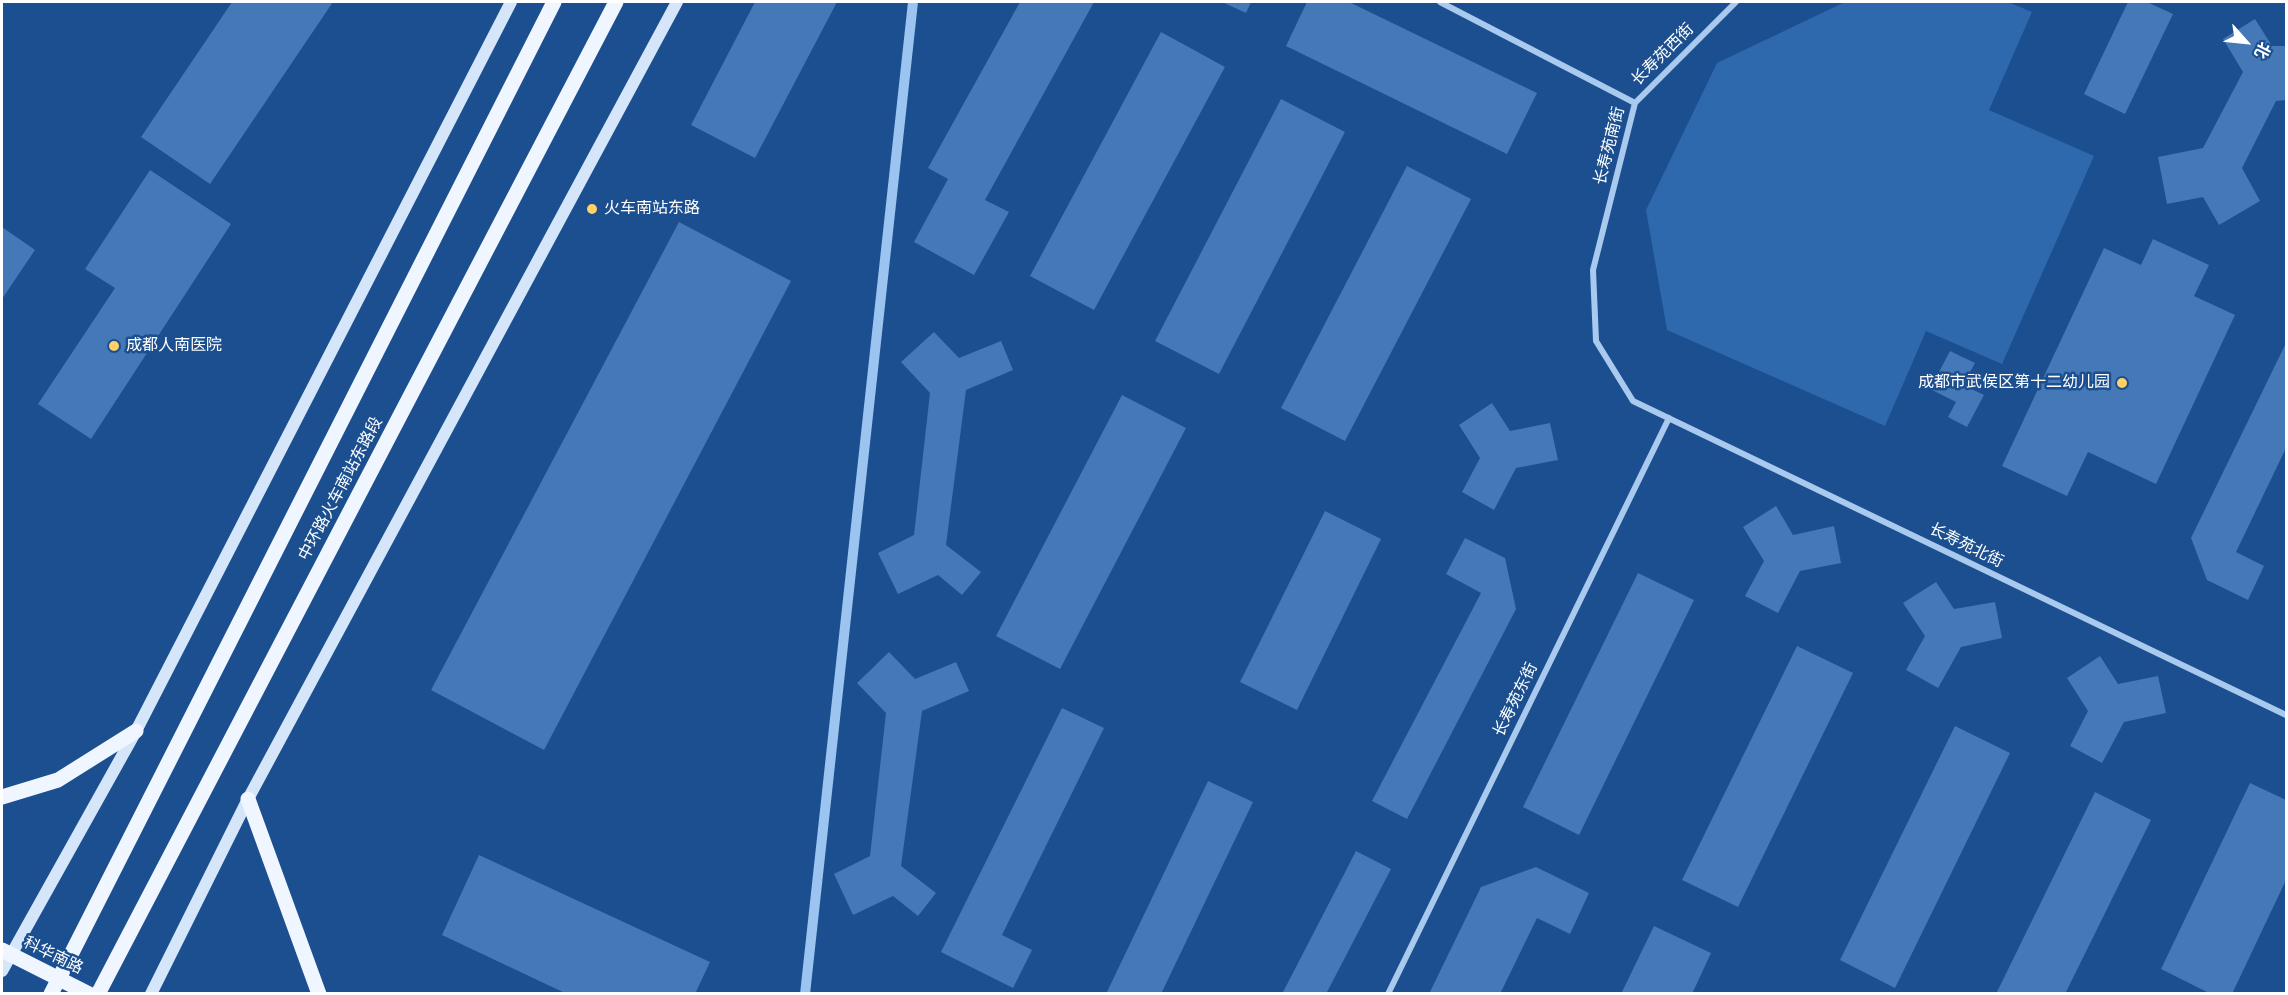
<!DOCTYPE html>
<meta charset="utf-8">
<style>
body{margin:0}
#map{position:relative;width:2288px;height:995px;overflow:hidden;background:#1b4f8f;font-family:Signika,"Noto Sans SC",sans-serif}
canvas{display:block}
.frame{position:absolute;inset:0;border:3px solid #fff;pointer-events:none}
.north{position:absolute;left:2216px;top:12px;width:60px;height:60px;-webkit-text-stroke:4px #1b4f8f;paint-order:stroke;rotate:117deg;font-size:16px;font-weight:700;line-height:24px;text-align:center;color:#fff}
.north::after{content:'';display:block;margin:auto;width:21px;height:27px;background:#fff;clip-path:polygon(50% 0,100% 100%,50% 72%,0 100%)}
</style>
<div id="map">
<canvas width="2288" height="995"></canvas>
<div class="frame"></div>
<div class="north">北</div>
</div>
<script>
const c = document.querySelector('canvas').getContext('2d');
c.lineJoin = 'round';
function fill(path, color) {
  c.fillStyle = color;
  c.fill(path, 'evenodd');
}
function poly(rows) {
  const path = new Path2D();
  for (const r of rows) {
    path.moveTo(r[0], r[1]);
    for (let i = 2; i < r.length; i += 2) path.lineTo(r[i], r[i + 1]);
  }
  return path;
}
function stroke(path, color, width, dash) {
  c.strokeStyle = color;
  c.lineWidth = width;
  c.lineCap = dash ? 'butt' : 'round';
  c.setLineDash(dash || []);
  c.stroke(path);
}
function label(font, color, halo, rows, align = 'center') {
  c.font = font + ' Signika,"Noto Sans SC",sans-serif';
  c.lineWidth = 5;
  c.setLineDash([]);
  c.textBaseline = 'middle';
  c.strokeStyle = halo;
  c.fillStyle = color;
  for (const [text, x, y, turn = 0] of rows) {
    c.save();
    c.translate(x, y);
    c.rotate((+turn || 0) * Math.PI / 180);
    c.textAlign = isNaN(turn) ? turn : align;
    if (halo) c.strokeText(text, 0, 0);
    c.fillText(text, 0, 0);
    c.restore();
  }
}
fill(poly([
 [1845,2,2008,2,2032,12,1989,110,2094,156,2002,364,1926,331,1885,426,1667,330,1646,210,1717,63]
]), '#2e69ad');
stroke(poly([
 [805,994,913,2]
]), '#9cc4f0', 10);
fill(poly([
 [232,2,333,2,210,184,141,137],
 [755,2,837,2,755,158,691,125],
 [1020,2,1094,2,985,200,1009,212,974,275,914,242,948,179,928,168],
 [1222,2,1251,2,1246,13],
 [1307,2,1349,2,1537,93,1507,154,1286,46],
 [2128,2,2147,2,2173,14,2125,114,2084,94],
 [2255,19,2272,46,2286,46,2286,100,2276,101,2242,168,2260,201,2219,225,2203,197,2167,204,2158,157,2203,148,2243,72,2223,39],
 [1161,32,1225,67,1094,310,1030,276],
 [1281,99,1345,132,1219,374,1155,341],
 [1407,166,1471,199,1345,441,1281,408],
 [150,170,231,224,91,439,38,404,115,288,85,269],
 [679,222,791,281,544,750,431,690],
 [2,227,35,250,2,299],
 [2153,239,2209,265,2194,296,2235,315,2156,484,2088,452,2067,496,2002,466,2104,248,2141,265],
 [934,332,959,358,1001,341,1013,370,966,390,946,545,981,572,962,595,938,575,898,594,878,553,914,535,930,393,901,362],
 [2286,343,2286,448,2236,552,2264,566,2248,600,2207,580,2191,538],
 [1950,351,1975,363,1963,385,1984,395,1967,427,1948,417,1956,402,1930,389],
 [1122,395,1186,428,1060,669,996,636],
 [1492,403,1510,431,1550,423,1558,460,1516,468,1494,510,1462,492,1480,458,1459,425],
 [1776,506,1793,535,1834,526,1841,563,1800,571,1778,613,1745,596,1764,561,1743,527],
 [1325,511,1381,539,1297,710,1240,682],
 [1465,538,1505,558,1516,609,1407,819,1372,801,1481,593,1446,574],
 [1638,573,1694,600,1579,835,1523,807],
 [1936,582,1954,609,1995,602,2002,638,1961,647,1938,688,1906,670,1925,636,1903,603],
 [1797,646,1853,673,1738,907,1682,880],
 [889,652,915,679,956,662,969,691,922,711,901,866,936,893,918,916,893,896,853,915,834,874,870,856,886,713,857,683],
 [2100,656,2118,684,2158,676,2166,713,2124,722,2102,763,2070,746,2088,711,2067,678],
 [1062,708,1104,728,1002,935,1032,950,1013,988,941,952],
 [1955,726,2010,753,1895,988,1840,960],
 [1208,781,1253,802,1161,994,1106,994],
 [2250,783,2286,800,2286,880,2232,994,2211,994,2161,969],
 [2095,792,2151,820,2065,994,1996,994],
 [1356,851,1391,869,1326,994,1282,994],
 [479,855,710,962,695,994,567,994,442,935],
 [1536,867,1589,893,1570,934,1537,918,1500,994,1429,994,1481,887],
 [1654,926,1711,953,1692,994,1621,994]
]), '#4478b7');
stroke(poly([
 [1440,2,1635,103,1593,270,1596,341,1633,401,2286,715],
 [1635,103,1736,2],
 [1388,994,1669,418]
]), '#a9c9ee', 6);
stroke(poly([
 [2,971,136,731,511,2],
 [151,994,248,799,677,2]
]), '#d6e6fa', 12);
stroke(poly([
 [2,797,58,780,136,731],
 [248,799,319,994],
 [2,950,89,994],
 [98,994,616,2]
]), '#f0f6ff', 15);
stroke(poly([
 [51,994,554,2]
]), '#f0f6ff', 15);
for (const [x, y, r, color] of [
 [592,209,6,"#ffd166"],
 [114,346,6,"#ffd166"],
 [2122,383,6,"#ffd166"]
]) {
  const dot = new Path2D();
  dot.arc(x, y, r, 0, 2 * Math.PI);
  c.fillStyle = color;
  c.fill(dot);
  stroke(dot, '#1b4f8f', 2);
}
label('16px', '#fff', '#1b4f8f', [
 ["长寿苑西街",1663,55,-45],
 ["长寿苑南街",1610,146,-76],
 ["中环路火车南站东路段",341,489,-62],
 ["长寿苑北街",1966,546,26],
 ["长寿苑东街",1516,700,-64],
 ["科华南路",53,956,26]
]);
label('16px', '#fff', '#1b4f8f', [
 ["火车南站东路",604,209],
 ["成都人南医院",126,346],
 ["成都市武侯区第十二幼儿园",2110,383,"right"]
], 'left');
</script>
